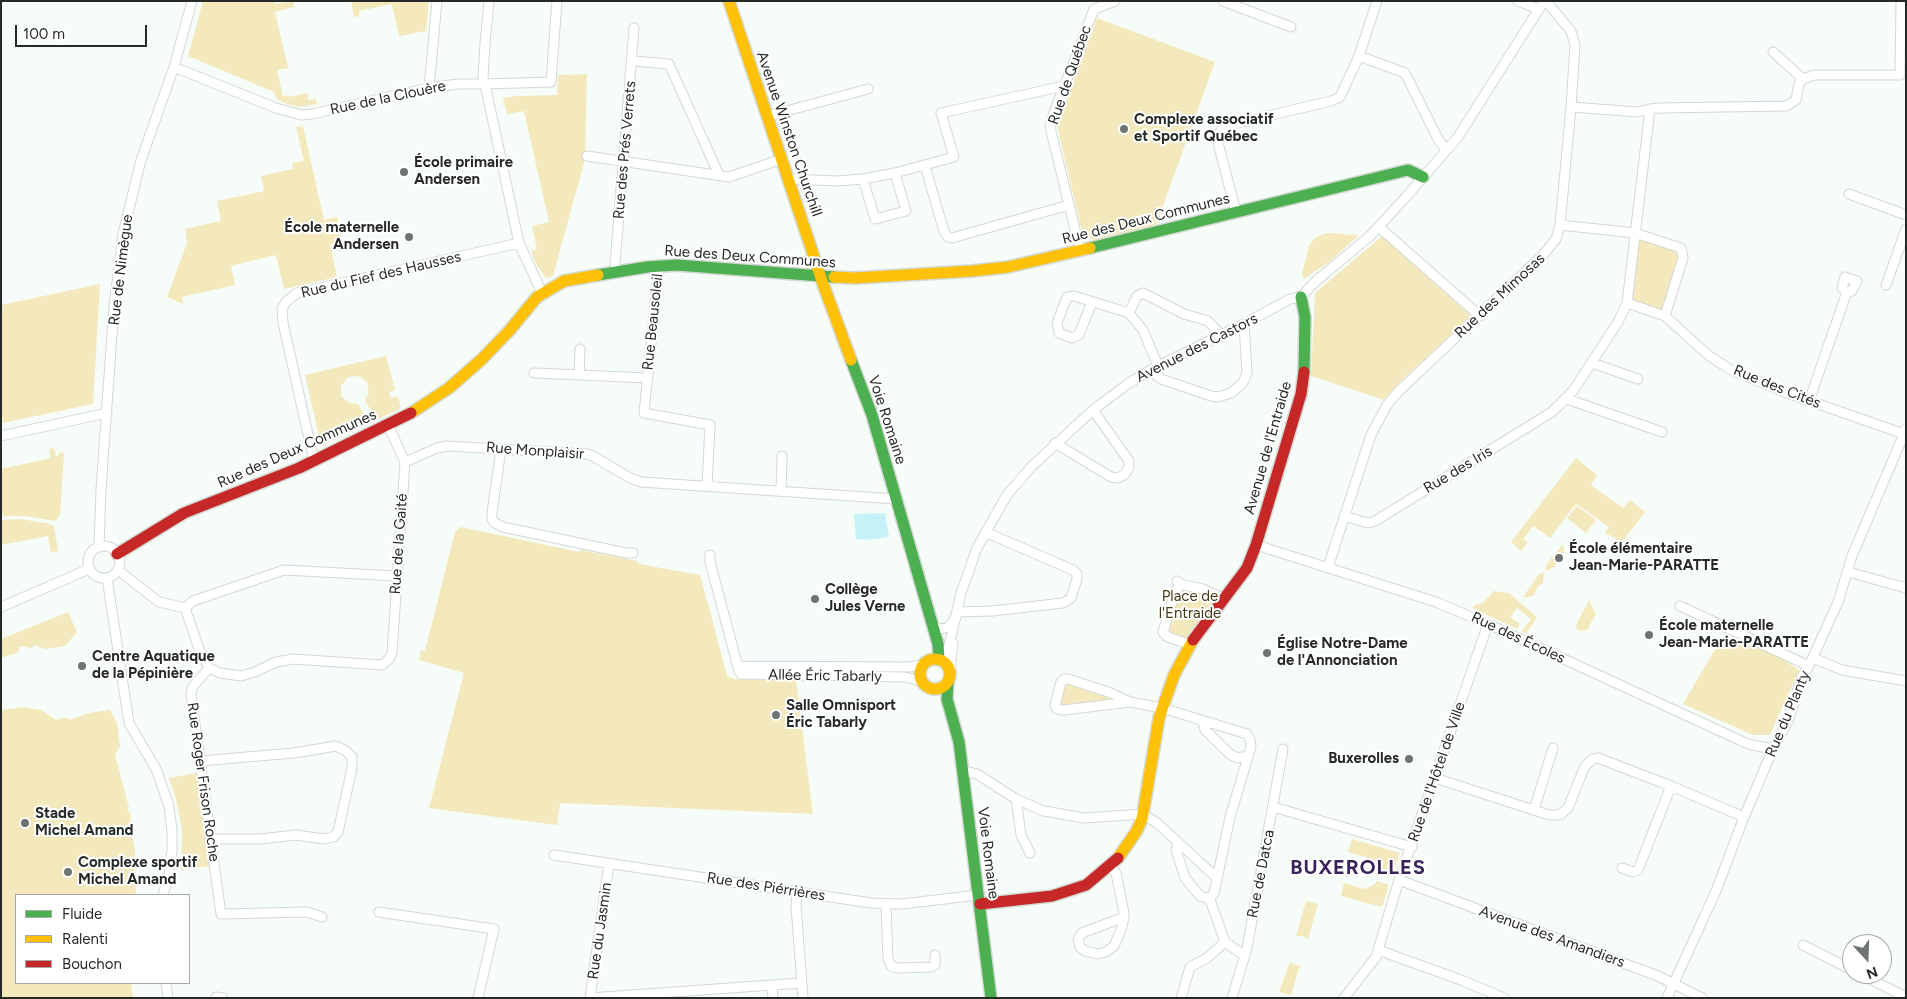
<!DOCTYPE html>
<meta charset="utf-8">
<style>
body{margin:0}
#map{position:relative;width:1907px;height:999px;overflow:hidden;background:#f6fcf7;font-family:Figtree,sans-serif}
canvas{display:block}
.frame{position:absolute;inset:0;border:2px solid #252a26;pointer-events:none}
.legend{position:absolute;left:15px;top:894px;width:175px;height:90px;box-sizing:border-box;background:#fff;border:1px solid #a8aaa8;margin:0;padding:6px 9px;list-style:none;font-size:15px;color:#252a26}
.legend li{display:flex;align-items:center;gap:10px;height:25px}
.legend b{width:25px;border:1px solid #a8aaa8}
.north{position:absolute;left:1842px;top:934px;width:50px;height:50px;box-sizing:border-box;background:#fff;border:1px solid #a8aaa8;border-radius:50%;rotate:160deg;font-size:14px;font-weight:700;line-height:20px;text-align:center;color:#252a26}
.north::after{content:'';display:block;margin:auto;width:18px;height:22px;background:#6e746f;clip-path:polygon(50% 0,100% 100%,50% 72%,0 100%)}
.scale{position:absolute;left:15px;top:25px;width:132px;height:22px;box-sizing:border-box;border:2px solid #252a26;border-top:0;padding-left:6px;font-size:15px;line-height:18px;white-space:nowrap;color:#252a26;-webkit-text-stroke:4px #fff;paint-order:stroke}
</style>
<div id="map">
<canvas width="1907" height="999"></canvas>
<div class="frame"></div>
<ul class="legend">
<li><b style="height:6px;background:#4caf50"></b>Fluide</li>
<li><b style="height:6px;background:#ffc107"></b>Ralenti</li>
<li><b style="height:6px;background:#c62828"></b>Bouchon</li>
</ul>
<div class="north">N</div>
<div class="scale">100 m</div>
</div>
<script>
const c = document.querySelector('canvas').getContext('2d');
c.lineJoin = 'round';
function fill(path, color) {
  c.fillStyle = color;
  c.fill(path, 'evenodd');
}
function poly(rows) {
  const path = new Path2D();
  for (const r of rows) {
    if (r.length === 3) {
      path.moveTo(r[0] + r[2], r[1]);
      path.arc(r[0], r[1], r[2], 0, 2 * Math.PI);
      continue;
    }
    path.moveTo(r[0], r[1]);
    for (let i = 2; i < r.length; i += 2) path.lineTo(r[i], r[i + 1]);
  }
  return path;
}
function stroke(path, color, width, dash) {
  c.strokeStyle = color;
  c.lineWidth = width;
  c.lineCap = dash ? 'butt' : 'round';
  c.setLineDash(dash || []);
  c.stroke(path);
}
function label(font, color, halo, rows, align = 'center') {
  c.font = font + ' Figtree,sans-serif';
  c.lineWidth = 4;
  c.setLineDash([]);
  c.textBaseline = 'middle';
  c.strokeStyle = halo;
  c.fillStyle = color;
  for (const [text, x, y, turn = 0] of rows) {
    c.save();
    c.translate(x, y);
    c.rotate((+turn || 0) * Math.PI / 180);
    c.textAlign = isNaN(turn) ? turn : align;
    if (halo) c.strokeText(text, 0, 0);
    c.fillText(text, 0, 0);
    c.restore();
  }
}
fill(poly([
 [203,1,274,1,275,4,293,1,294,7,275,12,288,68,277,70,283,96,290,95,290,97,307,93,308,100,316,99,317,104,300,107,287,104,277,99,274,92,188,56],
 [351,1,429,1,426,31,399,36,392,4,359,11,359,16,354,17],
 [1097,18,1215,62,1156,225,1093,240,1085,236,1082,232,1057,126],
 [587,74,585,159,553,276,546,278,536,264,531,251,537,249,532,226,549,222,524,111,507,114,503,98,516,96,557,95,558,75],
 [303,126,324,220,337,217,339,226,337,227,338,231,340,230,339,242,330,244,337,277,284,289,276,255,231,266,235,285,182,297,183,304,167,297,187,243,185,229,221,221,217,201,264,191,261,176,293,169,292,163,304,161,296,127],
 [1327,233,1358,235,1357,237,1329,262,1304,279,1302,274,1309,245,1316,237],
 [1382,236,1471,316,1405,377,1384,400,1311,376,1315,293],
 [1637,236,1677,249,1681,256,1664,314,1629,302],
 [100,284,93,404,3,423,1,414,1,305],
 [386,356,395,390,389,392,391,398,398,396,401,408,376,420,365,400,369,393,367,382,359,376,348,377,341,386,341,396,349,403,358,404,369,423,321,446,305,375],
 [54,448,56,456,58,456,60,452,63,452,64,456,60,515,55,521,25,516,1,516,1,469,51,458,49,449],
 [1576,458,1597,475,1591,485,1623,508,1630,500,1645,512,1622,542,1609,535,1605,532,1609,527,1576,504,1550,538,1533,526,1523,539,1528,542,1521,551,1511,542],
 [1577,506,1596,520,1586,533,1567,518],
 [20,519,46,523,54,526,58,551,51,553,48,536,1,545,1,520],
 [461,527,579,552,580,550,612,556,637,561,639,564,700,575,706,598,705,600,707,600,727,676,734,679,748,680,796,680,813,814,560,803,557,825,429,808,464,673,419,660,421,650,425,651,455,532],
 [1563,544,1564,555,1558,559,1554,567,1546,571,1546,565],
 [1544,572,1543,583,1538,586,1534,595,1530,597,1523,597,1539,574],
 [1190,588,1215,599,1185,639,1170,636,1166,630,1180,589],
 [1494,591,1509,593,1537,617,1526,634,1522,631,1531,619,1517,608,1510,617,1520,624,1517,629,1472,608,1475,605,1483,603],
 [1589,600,1596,614,1587,630,1581,631,1577,629,1576,625],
 [68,612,77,632,65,646,45,649,36,645,31,648,21,646,19,647,19,652,1,658,1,639],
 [1722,637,1731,641,1734,637,1782,659,1799,670,1770,735,1753,735,1683,704],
 [1070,684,1117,700,1066,706,1062,704,1060,699,1066,685],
 [24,707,41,710,56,720,63,718,68,718,69,720,89,713,110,710,117,723,120,746,115,754,129,808,127,809,129,811,128,811,132,817,130,817,132,831,134,831,134,834,132,835,135,850,136,895,16,895,16,983,131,983,133,998,1,998,1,710],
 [197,773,211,866,181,870,182,831,176,799,169,778],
 [1352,839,1400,853,1392,876,1380,873,1377,862,1373,859,1348,852],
 [1377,881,1389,885,1382,907,1341,896,1344,883,1363,889,1374,885],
 [1306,901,1318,904,1308,939,1303,936,1296,936],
 [1290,962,1296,965,1300,965,1291,995,1279,992]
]), '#f4e9bc');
fill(poly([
 [885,513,889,537,866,540,856,539,854,514]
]), '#c4f2f8');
const street = poly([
 [489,1,485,44,483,77,485,84,551,82,557,1],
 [1223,1,1291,27],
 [1518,1,1538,9],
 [1773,52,1803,79,1814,75,1900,75,1901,1],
 [1359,56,1405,73,1438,139,1446,150],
 [633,61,669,64,719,175],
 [174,67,276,108,301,115,312,114,429,88,458,84,485,84,519,243,542,293],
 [429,88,437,1],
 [1650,109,1660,108,1786,106,1796,100,1799,84,1803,79],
 [768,116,868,89],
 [587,156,729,177,782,159],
 [925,166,944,231,948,237,952,238,1069,205],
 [895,173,954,157,941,113,1064,86],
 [789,179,836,181,863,179,875,219,906,211,895,173,863,179],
 [1849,194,1906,215],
 [1236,212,1217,139,1220,132,1225,126,1331,101,1340,97,1359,56,1377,1],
 [1560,225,1635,233,1681,248,1683,258,1665,316,1627,303],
 [1379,227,1480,316],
 [1080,250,1050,127,1052,118,1094,9,1115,1],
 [659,266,644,413,710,425,707,486],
 [616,271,615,264,634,28],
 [1845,277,1857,281,1852,291,1847,292,1842,288,1845,277],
 [1886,285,1906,229],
 [1092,302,1079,335,1072,338,1059,333,1057,323,1067,297,1074,296,1129,313,1137,296,1143,293,1184,314,1208,321,1221,335],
 [1129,313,1143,330,1158,366],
 [1665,316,1708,355,1731,370,1787,393,1904,434],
 [1592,363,1638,379],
 [1150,370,1161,379,1211,396,1218,397,1231,393,1243,383,1247,373,1244,324],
 [534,373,648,378],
 [579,375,580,349],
 [1567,399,1662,432],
 [1809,401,1847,292],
 [1,436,107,413],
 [1055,443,1111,477,1118,478,1125,474,1129,467,1129,461,1093,410],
 [501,449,492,513,492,519,495,523,503,527,626,553,633,553],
 [314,461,283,323,282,309,286,302,297,293,519,243],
 [405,462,437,448,447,446,586,454,591,455,630,478,641,482,896,499],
 [781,491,782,456],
 [1344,516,1368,523,1375,521,1552,412,1573,391,1618,322,1627,303,1650,109,1638,112,1571,107],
 [1256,545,1436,602,1488,624,1748,744,1773,749],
 [104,562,16],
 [99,547,101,489,114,306,123,234,141,160,174,67,192,1],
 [710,555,710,562,739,671,741,674,905,677,921,681],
 [1328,567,1371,435,1387,405,1399,391,1543,255,1556,239,1560,225,1571,107,1575,45,1571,31,1546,1],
 [118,570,159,602,185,608,199,649,209,668,195,684,192,688,191,695,221,914,307,912,322,917],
 [1848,572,1906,588],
 [107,578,129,723,156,769,169,806,172,831,172,851,169,874,163,895],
 [1177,581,1180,584,1203,589,1225,599],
 [1180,584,1175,592,1163,632,1168,637,1191,645],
 [1680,606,1809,666],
 [1,607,89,569],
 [185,608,193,601,284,570,396,576],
 [957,612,992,611,1063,603,1071,598,1077,579,1077,574,1073,570,985,532],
 [933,626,940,629,948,627,956,618],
 [1813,658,1842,670,1906,681],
 [941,660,949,646,961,593,977,548,1007,495,1031,467,1093,410,1129,383,1158,366,1244,324,1290,299,1301,297,1316,281,1370,236,1406,197,1458,137,1544,1],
 [736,662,740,666,909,667,922,665],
 [209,668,220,673,241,676,255,672,276,662,293,659,382,665,389,659,392,653,405,462,388,425],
 [950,671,953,643],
 [1130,702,1064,710,1057,709,1055,705,1061,682,1064,679,1068,679,1111,693,1130,702,1162,708,1247,734,1250,739,1251,747,1230,817,1214,893,1212,896,1206,898,1200,896,1185,878,1176,850,1178,842],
 [1203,721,1205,730,1231,755,1238,758,1248,756],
 [200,761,294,753,336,746,346,751,352,757,352,768,338,832,333,837,324,839,296,835,260,839,210,839],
 [963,771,977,774,1016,799,1044,811,1084,818,1143,814,1157,823,1217,878],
 [1435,778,1549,815,1556,815,1561,814,1568,808,1585,766,1593,759,1598,758,1671,786,1744,817],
 [1016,799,1021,835,1030,853],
 [1273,807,1412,847],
 [1534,810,1553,748],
 [554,855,871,903,902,904,978,895],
 [1111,867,1116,873,1124,913,1124,917,1121,930,1114,946,1106,952,1098,954,1085,951,1080,947,1078,939,1082,933,1124,917],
 [1622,868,1633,872,1638,870,1671,786],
 [1399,880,1658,976,1702,998],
 [797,892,796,906,803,998],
 [1209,897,1225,942,1245,956],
 [886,905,888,959,891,966,896,968,932,967,935,965,935,955],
 [379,912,494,929,478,998],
 [1803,945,1852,970],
 [1378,950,1461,980,1504,998],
 [1860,974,1906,997],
 [166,983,168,998],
 [772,985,801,983],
 [216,997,223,998],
 [590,998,772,985,773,998],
 [590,998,609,864],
 [1181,998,1190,967,1207,958,1225,942],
 [1232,998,1247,948,1283,749],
 [1344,998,1376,957,1399,880,1488,624],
 [1667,998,1716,891,1744,817,1773,749,1789,719,1801,678,1809,666,1838,602,1852,556,1906,429]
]);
const fast = poly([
 [1090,248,1408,170,1423,177],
 [598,275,647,267,677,265,834,277],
 [1301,297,1305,317,1304,372],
 [851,360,872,415,938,644,939,659],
 [948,682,947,699,959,742,991,998]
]);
const slow = poly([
 [729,1,823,284,851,360],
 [834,277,855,278,972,271,1008,267,1090,248],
 [411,413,449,388,482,359,509,331,537,297,564,281,598,275],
 [935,674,15],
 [1118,858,1136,832,1142,819,1159,718,1174,675,1193,640]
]);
const jam = poly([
 [117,554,184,513,299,468,411,413],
 [1193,640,1247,568,1256,545,1301,394,1304,372],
 [980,904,1052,896,1086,885,1118,858]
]);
stroke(street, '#d3d8d3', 11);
stroke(fast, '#d3d8d3', 14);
stroke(slow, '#d3d8d3', 14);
stroke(jam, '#d3d8d3', 14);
stroke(street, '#fefffe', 9);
stroke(fast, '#4caf50', 11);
stroke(slow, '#ffc107', 11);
stroke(jam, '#c62828', 11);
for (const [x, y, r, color] of [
 [1124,129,5,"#6e746f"],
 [404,172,5,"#6e746f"],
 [409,237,5,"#6e746f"],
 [1559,558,5,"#6e746f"],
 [815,599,5,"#6e746f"],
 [1649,635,5,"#6e746f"],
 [1267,653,5,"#6e746f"],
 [82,666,5,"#6e746f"],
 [776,715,5,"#6e746f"],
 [1409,759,5,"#6e746f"],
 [25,823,5,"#6e746f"],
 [68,872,5,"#6e746f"]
]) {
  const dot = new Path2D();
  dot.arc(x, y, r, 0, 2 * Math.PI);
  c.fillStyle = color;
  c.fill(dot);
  stroke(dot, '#fff', 2);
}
label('15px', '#252a26', '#fff', [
 ["Rue de Québec",1070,75,-71],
 ["Rue de la Clouère",388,98,-12],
 ["Avenue Winston Churchill",789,134,71],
 ["Rue des Prés Verrets",625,150,-85],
 ["Rue des Deux Communes",1146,219,-14],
 ["Rue des Deux Communes",750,257,4],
 ["Rue de Nimègue",121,270,-83],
 ["Rue du Fief des Hausses",381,275,-13],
 ["Rue des Mimosas",1500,296,-43],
 ["Rue Beausoleil",653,322,-84],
 ["Avenue des Castors",1197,348,-27],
 ["Rue des Cités",1777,387,22],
 ["Voie Romaine",887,420,72],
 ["Avenue de l'Entraide",1268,448,-74],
 ["Rue des Deux Communes",297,449,-24],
 ["Rue Monplaisir",535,451,4],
 ["Rue des Iris",1458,470,-31],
 ["Rue de la Gaité",399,544,-86],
 ["Rue des Écoles",1518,638,25],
 ["Allée Éric Tabarly",825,676,1],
 ["Rue du Planty",1788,714,-67],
 ["Rue de l'Hôtel de Ville",1437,772,-71],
 ["Rue Roger Frison Roche",203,782,82],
 ["Voie Romaine",988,853,83],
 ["Rue de Datca",1261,874,-79],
 ["Rue des Piérrières",766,887,9],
 ["Rue du Jasmin",600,931,-82],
 ["Avenue des Amandiers",1552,937,20]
]);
label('bold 15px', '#252a26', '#fff', [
 ["Complexe associatif",1134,120],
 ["et Sportif Québec",1134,137],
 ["École primaire",414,163],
 ["Andersen",414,180],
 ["École maternelle",399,228,"right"],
 ["Andersen",399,245,"right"],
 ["École élémentaire",1569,549],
 ["Jean-Marie-PARATTE",1569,566],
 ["Collège",825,590],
 ["Jules Verne",825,607],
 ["École maternelle",1659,626],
 ["Jean-Marie-PARATTE",1659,643],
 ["Église Notre-Dame",1277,644],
 ["de l'Annonciation",1277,661],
 ["Centre Aquatique",92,657],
 ["de la Pépinière",92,674],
 ["Salle Omnisport",786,706],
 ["Éric Tabarly",786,723],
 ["Buxerolles",1399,759,"right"],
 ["Stade",35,814],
 ["Michel Amand",35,831],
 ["Complexe sportif",78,863],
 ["Michel Amand",78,880]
], 'left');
label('15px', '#453a16', '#fff', [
 ["Place de",1190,597],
 ["l'Entraide",1190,614]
]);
c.letterSpacing = '1px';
label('bold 20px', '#3a225c', '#fff', [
 ["BUXEROLLES",1358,868]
]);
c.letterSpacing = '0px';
</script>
